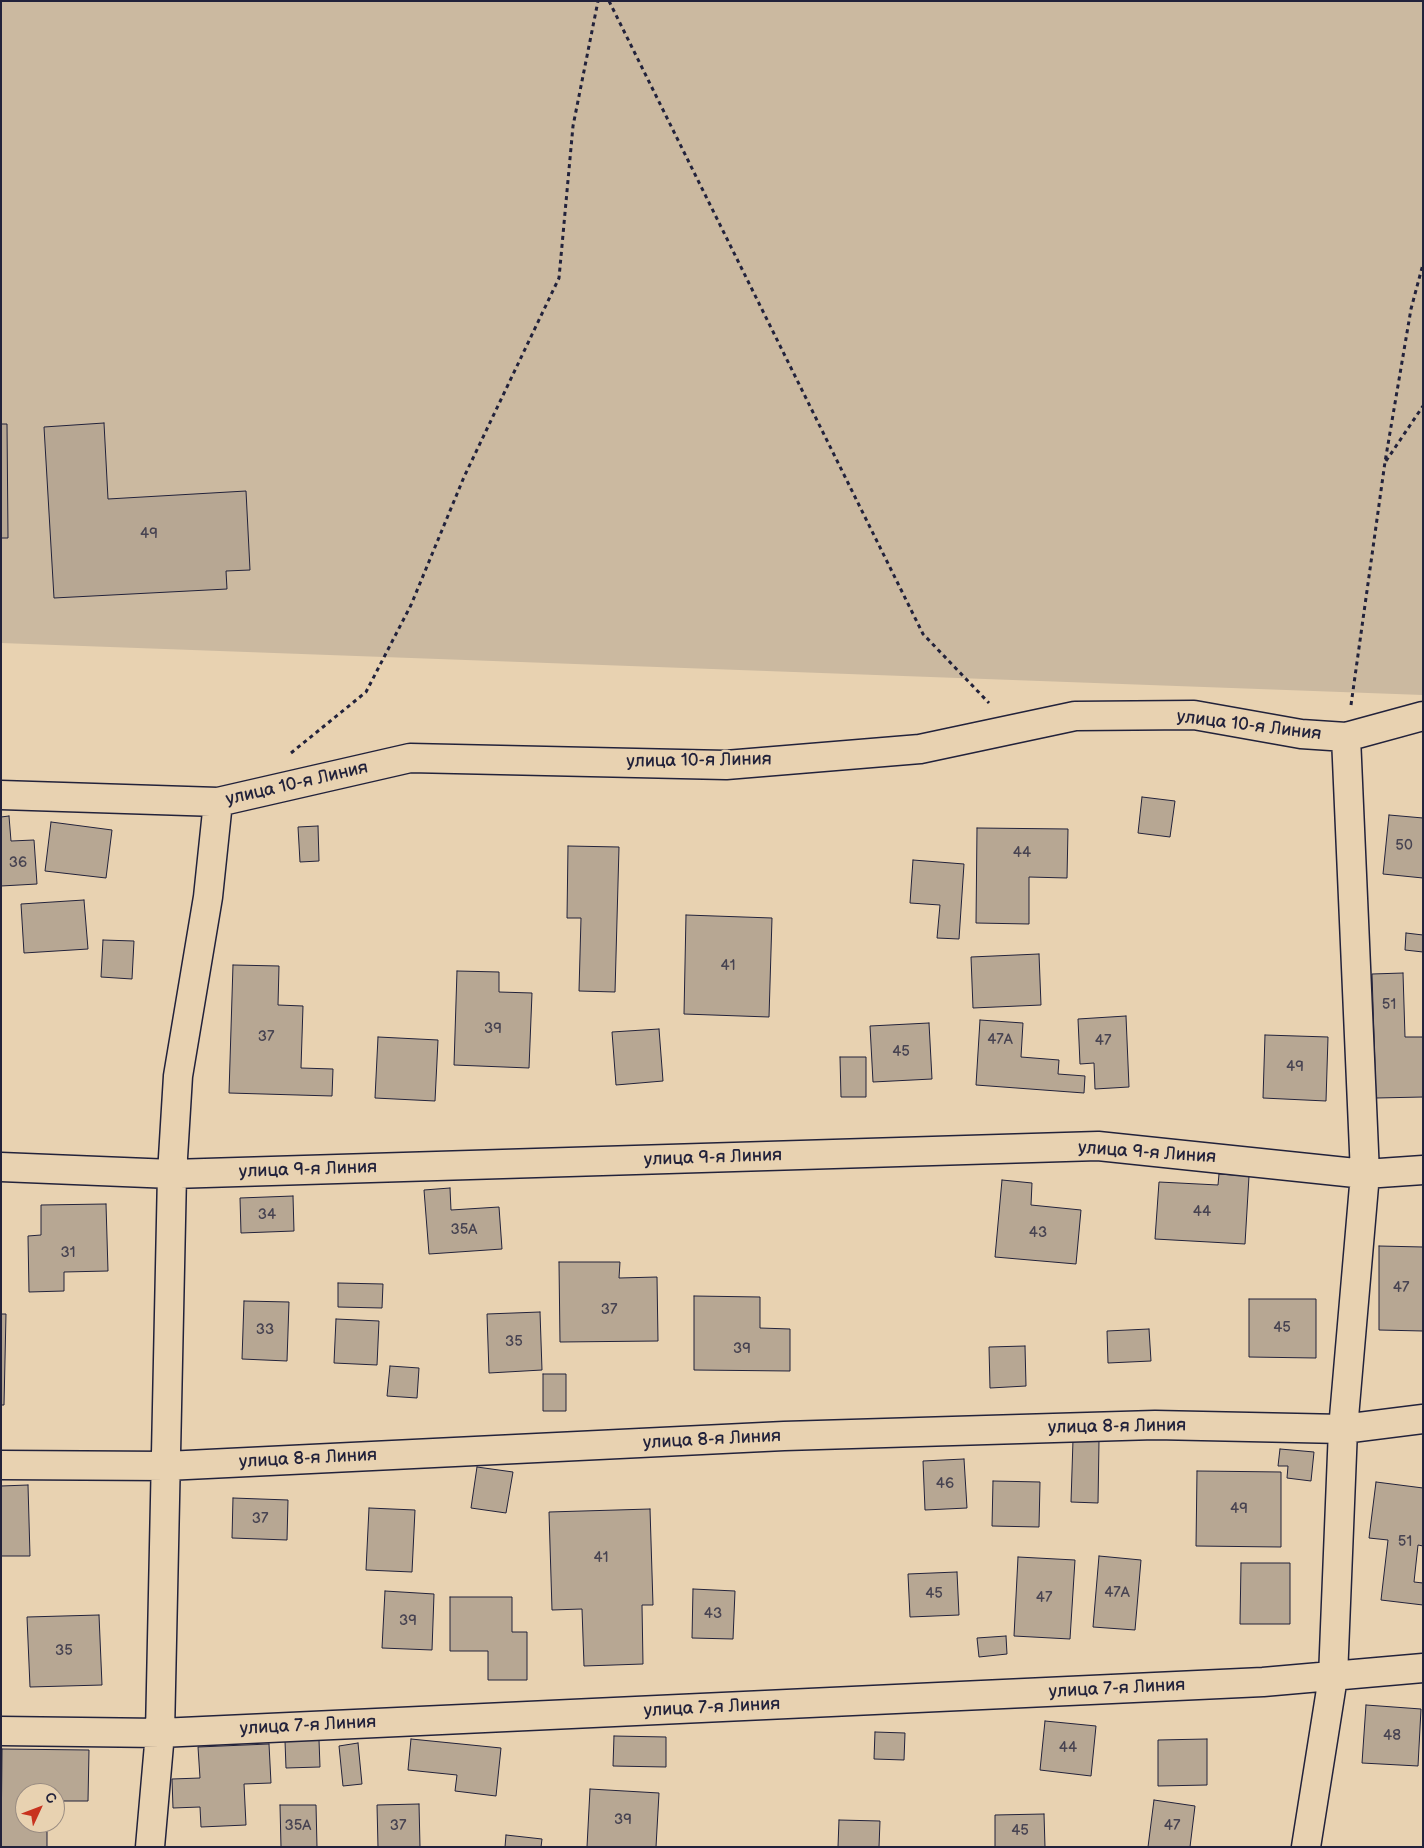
<!DOCTYPE html>
<meta charset="utf-8">
<style>
body{margin:0}
#map{position:relative;width:1424px;height:1848px;overflow:hidden;background:#e8d2b1;font-family:"Balsamiq Sans",sans-serif}
canvas{display:block}
.frame{position:absolute;inset:0;border:2px solid #22223b;pointer-events:none}
.north{position:absolute;left:15px;top:1783px;width:50px;height:50px;box-sizing:border-box;background:#e8d2b1;border:1px solid #998c82;border-radius:50%;rotate:47deg;font-size:14px;font-weight:700;line-height:20px;text-align:center;color:#22223b}
.north::after{content:'';display:block;margin:auto;width:18px;height:22px;background:#c8321e;clip-path:polygon(50% 0,100% 100%,50% 72%,0 100%)}
</style>
<div id="map">
<canvas width="1424" height="1848"></canvas>
<div class="frame"></div>
<div class="north">С</div>
</div>
<script>
const c = document.querySelector('canvas').getContext('2d');
c.lineJoin = 'round';
function fill(path, color) {
  c.fillStyle = color;
  c.fill(path, 'evenodd');
}
function poly(rows) {
  const path = new Path2D();
  for (const r of rows) {
    path.moveTo(r[0], r[1]);
    for (let i = 2; i < r.length; i += 2) path.lineTo(r[i], r[i + 1]);
  }
  return path;
}
function stroke(path, color, width, dash) {
  c.strokeStyle = color;
  c.lineWidth = width;
  c.lineCap = dash ? 'butt' : 'round';
  c.setLineDash(dash || []);
  c.stroke(path);
}
function label(font, color, halo, rows, align = 'center') {
  c.font = font + ' "Balsamiq Sans",sans-serif';
  c.lineWidth = 5;
  c.setLineDash([]);
  c.textBaseline = 'middle';
  c.strokeStyle = halo;
  c.fillStyle = color;
  for (const [text, x, y, turn = 0] of rows) {
    c.save();
    c.translate(x, y);
    c.rotate((+turn || 0) * Math.PI / 180);
    c.textAlign = isNaN(turn) ? turn : align;
    if (halo) c.strokeText(text, 0, 0);
    c.fillText(text, 0, 0);
    c.restore();
  }
}
fill(poly([
 [1,1,1423,1,1423,695,1,643]
]), '#cbb9a0');
const building = poly([
 [104,423,108,499,246,491,250,570,226,571,227,589,54,598,44,427,104,423],
 [1,424,7,424,8,538,1,538,1,424],
 [1142,797,1175,801,1170,837,1138,833,1142,797],
 [1389,815,1423,818,1423,878,1383,874,1389,815],
 [9,816,11,841,34,840,37,884,1,886,1,817,9,816],
 [51,822,112,830,106,878,45,871,51,822],
 [318,826,319,861,300,862,298,827,318,826],
 [977,828,1068,829,1067,878,1029,877,1029,924,976,923,977,828],
 [568,846,619,847,615,992,579,991,581,918,567,918,568,846],
 [913,860,964,864,959,939,937,938,940,905,910,903,913,860],
 [84,900,88,949,24,953,21,904,84,900],
 [686,915,772,918,769,1017,684,1014,686,915],
 [1406,933,1423,935,1423,952,1405,950,1406,933],
 [103,940,134,941,132,979,101,977,103,940],
 [1039,954,1041,1005,973,1008,971,957,1039,954],
 [233,965,279,966,278,1005,303,1006,301,1068,333,1069,332,1096,229,1093,233,965],
 [457,971,499,972,499,992,532,993,529,1068,454,1065,457,971],
 [1403,973,1405,1037,1423,1037,1423,1097,1376,1098,1372,974,1403,973],
 [1126,1016,1129,1087,1095,1089,1094,1063,1080,1064,1078,1019,1126,1016],
 [980,1020,1023,1023,1021,1057,1059,1060,1058,1074,1085,1076,1084,1093,976,1085,980,1020],
 [929,1023,932,1079,873,1082,870,1026,929,1023],
 [659,1029,663,1081,616,1085,612,1032,659,1029],
 [1265,1035,1328,1037,1326,1101,1263,1098,1265,1035],
 [378,1037,438,1040,435,1101,375,1098,378,1037],
 [840,1057,866,1057,866,1097,841,1097,840,1057],
 [1219,1174,1249,1176,1245,1244,1155,1239,1159,1182,1218,1185,1219,1174],
 [1002,1180,1032,1183,1031,1205,1081,1210,1076,1264,995,1257,1002,1180],
 [450,1188,451,1210,499,1207,502,1249,429,1254,424,1190,450,1188],
 [293,1196,294,1231,241,1233,240,1198,293,1196],
 [106,1204,108,1271,64,1272,64,1291,29,1292,28,1236,41,1235,41,1205,106,1204],
 [1379,1246,1423,1247,1423,1331,1379,1330,1379,1246],
 [559,1262,620,1262,619,1278,657,1277,658,1341,560,1342,559,1262],
 [338,1283,383,1284,382,1308,338,1307,338,1283],
 [694,1296,760,1297,760,1328,790,1329,790,1371,694,1370,694,1296],
 [1249,1299,1316,1299,1316,1358,1249,1357,1249,1299],
 [244,1301,289,1302,287,1361,242,1359,244,1301],
 [540,1312,542,1370,489,1373,487,1314,540,1312],
 [1,1314,6,1314,4,1405,1,1405,1,1314],
 [336,1319,379,1321,377,1365,334,1363,336,1319],
 [1149,1329,1151,1361,1108,1363,1107,1331,1149,1329],
 [1025,1346,1026,1386,990,1388,989,1347,1025,1346],
 [390,1366,419,1368,417,1398,387,1396,390,1366],
 [543,1374,566,1374,566,1411,543,1411,543,1374],
 [1073,1440,1099,1441,1098,1503,1071,1502,1073,1440],
 [1280,1449,1314,1452,1311,1481,1287,1478,1288,1466,1278,1466,1280,1449],
 [964,1459,967,1508,925,1510,923,1461,964,1459],
 [477,1467,513,1472,506,1513,471,1508,477,1467],
 [1197,1471,1281,1472,1281,1547,1196,1546,1197,1471],
 [993,1481,1040,1482,1039,1527,992,1526,993,1481],
 [1376,1482,1423,1488,1423,1546,1418,1545,1414,1582,1423,1583,1423,1605,1381,1600,1388,1540,1369,1538,1376,1482],
 [28,1485,30,1556,1,1556,1,1486,28,1485],
 [233,1498,288,1500,287,1540,232,1538,233,1498],
 [369,1508,415,1510,412,1572,366,1570,369,1508],
 [650,1509,653,1605,642,1605,643,1664,584,1666,582,1609,552,1610,549,1512,650,1509],
 [1099,1556,1141,1560,1135,1630,1093,1627,1099,1556],
 [1018,1557,1075,1560,1070,1639,1014,1636,1018,1557],
 [1241,1563,1290,1563,1290,1624,1240,1624,1241,1563],
 [957,1572,959,1615,910,1617,908,1574,957,1572],
 [693,1589,735,1591,733,1639,692,1638,693,1589],
 [385,1591,434,1594,432,1650,382,1648,385,1591],
 [450,1597,512,1597,512,1632,527,1632,527,1680,488,1680,488,1651,450,1651,450,1597],
 [99,1615,102,1685,30,1687,27,1617,99,1615],
 [1006,1636,1007,1654,979,1657,977,1638,1006,1636],
 [1366,1705,1421,1709,1418,1766,1362,1763,1366,1705],
 [1045,1721,1096,1726,1091,1776,1040,1770,1045,1721],
 [875,1732,905,1733,904,1760,874,1759,875,1732],
 [614,1736,666,1737,666,1767,613,1766,614,1736],
 [411,1739,501,1748,496,1796,455,1791,457,1775,408,1770,411,1739],
 [1207,1739,1207,1785,1158,1786,1158,1740,1207,1739],
 [319,1740,320,1767,286,1768,285,1741,319,1740],
 [358,1743,362,1784,343,1786,339,1746,358,1743],
 [269,1744,271,1783,244,1784,246,1825,201,1827,200,1807,173,1808,172,1779,200,1778,198,1747,269,1744],
 [2,1749,89,1750,88,1801,55,1801,55,1793,25,1793,25,1823,47,1823,47,1847,1,1847,2,1749],
 [590,1789,659,1793,656,1847,587,1847,590,1789],
 [1154,1800,1195,1806,1190,1847,1148,1847,1154,1800],
 [419,1804,420,1847,378,1847,377,1805,419,1804],
 [280,1805,316,1805,317,1847,281,1847,280,1805],
 [1044,1814,1045,1847,995,1847,995,1815,1044,1814],
 [839,1820,880,1821,879,1847,838,1847,839,1820],
 [506,1835,542,1839,541,1847,505,1847,506,1835]
]);
fill(building, '#b7a793');
stroke(building, '#22223b', 1);
const street = poly([
 [1,795,218,802,410,758,726,765,920,749,1075,716,1194,715,1301,734,1346,737,1423,716],
 [1,1167,172,1174,1098,1146,1365,1174,1423,1170],
 [1,1465,166,1466,784,1436,1155,1425,1343,1429,1423,1419],
 [1,1731,160,1733,1263,1682,1423,1668],
 [150,1847,160,1733,172,1174,178,1076,208,897,218,802],
 [1306,1847,1333,1677,1343,1429,1365,1174,1346,737]
]);
stroke(street, '#22223b', 31);
stroke(poly([
 [609,1,923,634,989,703],
 [1386,461,1423,406],
 [1351,705,1385,462,1411,309,1423,264],
 [291,753,366,692,411,605,464,477,559,278,573,126,598,1]
]), '#22223b', 3, [4, 4]);
stroke(street, '#e8d2b1', 28);
label('15px', '#474351', null, [
 ["49",149,534],
 ["50",1404,846],
 ["44",1022,853],
 ["36",18,863],
 ["41",728,966],
 ["51",1389,1005],
 ["39",493,1029],
 ["37",266,1037],
 ["47А",1000,1040],
 ["47",1103,1041],
 ["45",901,1052],
 ["49",1295,1067],
 ["44",1202,1212],
 ["34",267,1215],
 ["35А",464,1230],
 ["43",1038,1233],
 ["31",68,1253],
 ["47",1401,1288],
 ["37",609,1310],
 ["45",1282,1328],
 ["33",265,1330],
 ["35",514,1342],
 ["39",742,1349],
 ["46",945,1484],
 ["49",1239,1509],
 ["37",260,1519],
 ["51",1405,1542],
 ["41",601,1558],
 ["47А",1117,1593],
 ["45",934,1594],
 ["47",1044,1598],
 ["43",713,1614],
 ["39",408,1621],
 ["35",64,1651],
 ["48",1392,1736],
 ["44",1068,1748],
 ["39",623,1820],
 ["35А",298,1826],
 ["37",398,1826],
 ["47",1172,1826],
 ["45",1020,1831]
]);
label('18px', '#22223b', '#e8d2b1', [
 ["улица 10-я Линия",1249,726,7],
 ["улица 10-я Линия",699,761,-1],
 ["улица 10-я Линия",297,784,-13],
 ["улица 9-я Линия",1147,1153,4],
 ["улица 9-я Линия",713,1158,-2],
 ["улица 9-я Линия",308,1170,-2],
 ["улица 8-я Линия",1117,1427,-1],
 ["улица 8-я Линия",712,1440,-3],
 ["улица 8-я Линия",308,1459,-3],
 ["улица 7-я Линия",1117,1689,-3],
 ["улица 7-я Линия",712,1708,-3],
 ["улица 7-я Линия",308,1726,-3]
]);
</script>
